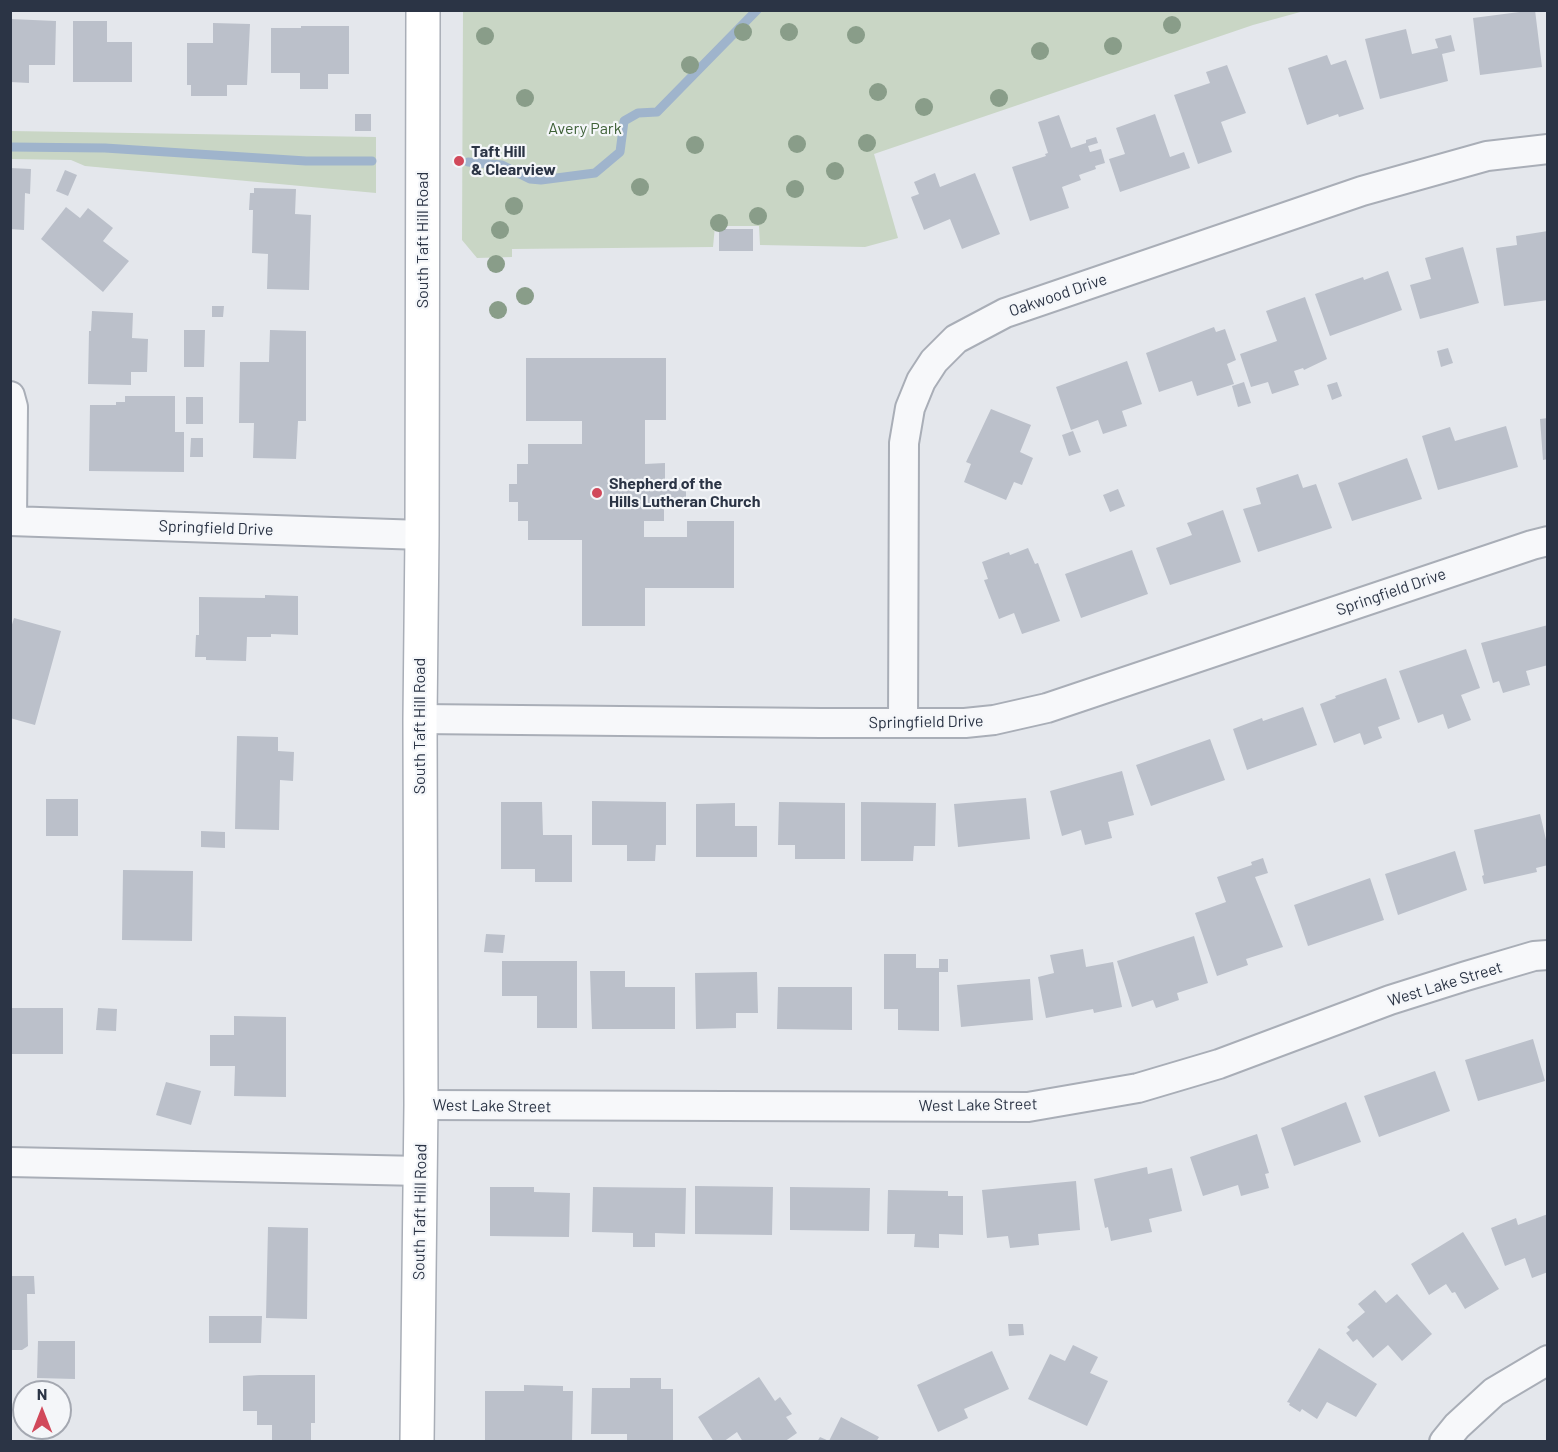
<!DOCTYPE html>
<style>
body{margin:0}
#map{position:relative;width:1558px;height:1452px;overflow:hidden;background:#e4e7ec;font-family:Barlow,sans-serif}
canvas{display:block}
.frame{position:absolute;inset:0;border:12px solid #2b3445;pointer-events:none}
.north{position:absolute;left:12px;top:1380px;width:60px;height:60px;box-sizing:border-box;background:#f4f6f9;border:2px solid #a4a8b1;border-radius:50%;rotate:0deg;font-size:16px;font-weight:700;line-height:24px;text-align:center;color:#2b3445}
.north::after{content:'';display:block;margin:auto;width:21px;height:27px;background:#d1495b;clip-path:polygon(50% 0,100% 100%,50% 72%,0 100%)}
</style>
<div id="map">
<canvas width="1558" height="1452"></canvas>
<div class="frame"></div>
<div class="north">N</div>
</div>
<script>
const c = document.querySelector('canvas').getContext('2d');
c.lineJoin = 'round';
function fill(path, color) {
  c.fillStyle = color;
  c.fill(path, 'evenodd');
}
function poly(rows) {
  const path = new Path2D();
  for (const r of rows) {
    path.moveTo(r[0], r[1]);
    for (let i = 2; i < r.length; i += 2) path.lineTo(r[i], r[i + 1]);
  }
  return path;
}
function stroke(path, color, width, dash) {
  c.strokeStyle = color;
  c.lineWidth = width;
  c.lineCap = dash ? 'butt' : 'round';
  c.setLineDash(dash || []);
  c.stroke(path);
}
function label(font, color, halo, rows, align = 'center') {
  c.font = font + ' Barlow,sans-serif';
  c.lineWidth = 4.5;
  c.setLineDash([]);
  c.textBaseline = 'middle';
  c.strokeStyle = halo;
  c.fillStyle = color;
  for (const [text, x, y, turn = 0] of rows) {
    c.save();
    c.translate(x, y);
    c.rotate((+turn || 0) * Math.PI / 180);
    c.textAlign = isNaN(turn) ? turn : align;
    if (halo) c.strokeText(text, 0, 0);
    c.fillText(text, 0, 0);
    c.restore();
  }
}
fill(poly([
 [463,11,463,10,1304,11,1253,25,874,154,898,238,865,247,760,245,759,226,715,226,713,247,512,249,512,257,477,258,462,240],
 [11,131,376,137,376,193,85,166,71,160,11,159]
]), '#c9d6c5');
stroke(poly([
 [10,147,105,148,306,161,372,161],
 [468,162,502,165,530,179,541,180,595,173,620,152,624,121,638,113,657,112,757,10]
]), '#9fb4cc', 9);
fill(poly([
 [1535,10,1542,67,1480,75,1473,18],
 [10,19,56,21,55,65,29,65,29,83,10,82],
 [73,21,107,21,107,42,132,42,132,82,73,82],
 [213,23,250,24,247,85,227,85,227,96,191,96,191,85,187,85,187,43,213,43],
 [301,26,349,26,349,74,328,74,328,89,300,89,300,73,271,73,271,28,301,28],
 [1406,29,1412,54,1438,48,1435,39,1451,35,1455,51,1442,54,1448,81,1380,99,1365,39],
 [1327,55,1331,65,1346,60,1364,109,1339,117,1338,114,1307,125,1288,68],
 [1227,65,1246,113,1221,122,1232,152,1198,164,1174,95,1210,83,1206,72],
 [355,114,371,114,371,131,355,131],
 [1155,114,1170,157,1184,152,1190,168,1120,192,1109,159,1125,154,1116,128],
 [1059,115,1071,148,1086,143,1086,140,1096,137,1098,143,1088,146,1090,152,1101,149,1105,163,1095,166,1096,169,1079,175,1081,180,1062,187,1069,208,1030,221,1012,167,1046,156,1045,154,1048,153,1038,122],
 [10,168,31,169,30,194,25,193,24,230,10,229],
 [65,170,77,175,68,196,56,191],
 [935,173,940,187,975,173,1000,234,962,249,950,219,924,230,911,197,919,194,914,182],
 [254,188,296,189,295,214,311,215,309,290,267,289,268,254,252,253,253,210,249,210,250,193,254,193],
 [66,207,80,218,88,208,113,228,103,241,129,261,103,292,41,239],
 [719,229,753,229,753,251,719,251],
 [1548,231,1548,300,1504,306,1496,248,1517,245,1516,236],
 [1463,247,1479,303,1420,319,1410,285,1431,279,1425,258],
 [1388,271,1402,310,1330,336,1315,294,1363,277,1364,280],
 [1305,297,1327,359,1304,370,1303,368,1294,371,1299,385,1272,394,1268,382,1251,387,1240,354,1277,341,1266,311],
 [212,306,224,306,223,317,212,317],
 [92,311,133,313,132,338,148,339,147,372,131,372,131,385,88,384,89,331,91,331],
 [1214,327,1216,332,1225,329,1236,360,1227,364,1234,384,1197,396,1192,381,1159,392,1146,353],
 [184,330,205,330,204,367,184,367],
 [270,330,306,331,306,421,298,421,296,459,253,458,254,423,239,423,240,362,269,362],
 [1448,348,1453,363,1441,367,1437,351],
 [526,358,666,358,666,420,645,420,645,464,665,463,665,483,686,484,686,503,664,503,664,521,644,521,644,537,687,537,687,521,734,521,734,588,645,588,645,626,582,626,582,540,528,540,528,521,518,521,518,502,509,502,509,484,517,484,517,464,528,464,528,444,582,444,582,421,526,421],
 [1127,361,1142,404,1122,411,1127,426,1103,434,1098,420,1071,430,1056,387],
 [1244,382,1251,403,1238,407,1232,386],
 [1337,382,1342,396,1332,400,1327,385],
 [125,396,175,396,175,432,184,432,184,472,89,471,90,405,116,405,116,402,125,402],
 [186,397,203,397,203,424,186,424],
 [991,409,1031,425,1020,452,1033,458,1022,485,1014,482,1006,500,964,482,971,464,966,462],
 [1548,418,1548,459,1543,460,1540,419],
 [1506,426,1518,467,1438,490,1422,436,1450,427,1455,441],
 [1073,431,1081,452,1069,456,1062,435],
 [191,438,203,438,203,457,190,457],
 [1407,458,1422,499,1352,521,1338,483],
 [1298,474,1303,488,1316,484,1332,528,1258,552,1243,509,1261,504,1256,488],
 [1118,489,1125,506,1110,512,1103,495],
 [1223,510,1241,562,1170,585,1156,548,1192,535,1187,523],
 [1028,548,1035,564,1038,563,1060,621,1022,634,1014,613,999,619,984,580,988,579,982,562,1009,552,1010,555],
 [1132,550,1148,594,1081,618,1065,574],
 [265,595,298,596,298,635,271,634,271,637,247,637,246,661,206,660,206,657,195,657,196,635,199,635,199,597,265,598],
 [14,618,61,631,35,725,10,718,10,631],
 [1548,625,1548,665,1526,671,1530,685,1503,693,1499,681,1493,683,1481,643],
 [1466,649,1480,688,1461,695,1471,720,1448,729,1443,714,1418,723,1399,671],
 [1386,678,1400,719,1378,727,1382,738,1364,745,1360,733,1334,743,1320,704,1336,698,1335,696],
 [1303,707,1317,745,1247,770,1233,729,1262,718,1263,721],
 [237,736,278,737,278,751,294,752,293,781,280,780,279,830,235,829],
 [1210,739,1225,780,1151,806,1136,765],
 [1122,771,1134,815,1108,822,1112,838,1085,845,1081,830,1062,836,1050,791],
 [1026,798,1030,839,958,847,954,804],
 [46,799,78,799,78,836,46,836],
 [592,801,666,802,666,845,656,845,655,861,627,861,627,845,592,845],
 [501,802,542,802,543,835,572,835,572,882,535,882,535,869,501,869],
 [779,802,845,803,845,859,795,859,795,845,778,845],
 [861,802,936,803,935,846,914,846,913,861,861,861],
 [735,803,735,826,757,826,757,857,696,857,696,804],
 [1540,814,1548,848,1548,865,1536,868,1537,872,1484,884,1482,876,1484,875,1474,830],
 [201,831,225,832,225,848,201,847],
 [1455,851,1467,890,1398,915,1385,874],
 [1263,858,1268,873,1255,877,1283,947,1246,959,1248,965,1217,976,1195,913,1226,902,1217,877,1252,865,1251,862],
 [123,870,193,871,192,941,122,940],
 [1370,878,1384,920,1308,946,1294,905],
 [486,934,505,935,503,953,484,952],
 [1194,936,1208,983,1177,993,1179,1000,1156,1008,1153,1000,1132,1007,1117,961],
 [1083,949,1086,967,1113,962,1122,1007,1094,1013,1093,1009,1046,1018,1038,977,1054,973,1050,955],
 [884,954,916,954,916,968,939,968,939,959,948,959,948,972,939,972,939,1031,898,1030,898,1009,884,1009],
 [502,961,577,961,577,1028,537,1028,537,996,502,996],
 [590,971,625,971,625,987,675,987,675,1029,592,1029],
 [757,972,758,1013,736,1013,736,1028,696,1029,695,973],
 [1030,979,1033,1020,961,1027,957,985],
 [778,987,852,987,852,1030,777,1029],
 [10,1008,63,1008,63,1054,10,1054],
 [98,1008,117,1009,116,1031,96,1030],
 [234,1016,286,1017,286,1097,234,1096,235,1066,210,1066,210,1035,234,1035],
 [1533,1039,1545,1081,1478,1101,1465,1060],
 [1435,1071,1450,1111,1379,1137,1364,1096],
 [166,1082,201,1091,191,1125,156,1115],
 [1346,1102,1361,1142,1294,1166,1281,1128],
 [1257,1134,1269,1173,1265,1174,1269,1188,1241,1196,1238,1185,1203,1196,1190,1157],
 [1147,1167,1148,1174,1172,1168,1182,1211,1149,1219,1152,1232,1111,1241,1108,1227,1105,1228,1094,1179],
 [1076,1181,1080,1230,1038,1234,1039,1245,1010,1248,1008,1236,987,1238,982,1190],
 [695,1186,773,1187,772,1235,695,1234],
 [490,1187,534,1187,534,1192,570,1193,569,1237,490,1236],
 [593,1187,686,1188,685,1234,655,1233,655,1247,633,1247,633,1233,592,1232],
 [790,1187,870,1188,869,1231,790,1230],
 [888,1190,948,1191,948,1196,963,1196,963,1235,939,1234,939,1248,914,1247,915,1234,887,1234],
 [1548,1214,1548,1272,1532,1278,1525,1258,1505,1266,1491,1228,1516,1218,1518,1225],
 [268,1227,308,1228,307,1319,266,1318],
 [1463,1232,1499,1289,1465,1309,1455,1292,1452,1293,1446,1284,1429,1295,1411,1264],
 [10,1276,34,1276,35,1294,27,1294,28,1346,22,1350,10,1350],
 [1375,1290,1386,1303,1397,1294,1432,1334,1402,1361,1388,1345,1373,1358,1357,1339,1353,1342,1346,1333,1350,1330,1347,1327,1365,1312,1358,1304],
 [209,1316,262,1316,261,1343,209,1343],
 [1008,1324,1023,1324,1024,1335,1009,1336],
 [38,1341,75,1341,75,1379,37,1378],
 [1073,1345,1098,1357,1090,1373,1108,1381,1087,1426,1028,1399,1050,1354,1065,1361],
 [1319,1348,1377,1384,1356,1417,1327,1402,1317,1419,1302,1409,1300,1412,1289,1405,1290,1403,1287,1402],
 [992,1351,1009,1389,964,1409,968,1418,938,1432,917,1385],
 [259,1375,315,1375,315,1423,311,1423,311,1442,272,1442,272,1425,257,1425,257,1411,243,1411,243,1376],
 [759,1377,775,1401,780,1397,792,1414,786,1417,797,1433,784,1442,743,1442,737,1432,723,1442,714,1442,698,1417],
 [630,1378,661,1378,661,1389,673,1389,673,1442,627,1442,627,1434,591,1434,592,1388,630,1388],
 [524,1385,563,1386,563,1391,573,1391,572,1442,485,1442,485,1391,524,1391],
 [841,1417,879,1437,876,1442,817,1442,820,1437,829,1441]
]), '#bbc0ca');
const minor = poly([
 [10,396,13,407,12,521],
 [10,521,422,535],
 [420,719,821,723,965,723,994,720,1047,708,1532,545,1548,541],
 [903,723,904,443,910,408,921,381,934,361,956,339,1005,313,1362,191,1487,156,1548,149],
 [421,1105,1028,1107,1138,1088,1219,1064,1390,1000,1466,976,1534,956,1548,955],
 [10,1162,421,1171],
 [1444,1442,1457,1426,1494,1392,1548,1360]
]);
const secondary = poly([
 [417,1442,421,1105,420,719,422,535,423,10]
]);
stroke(minor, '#a9aeb7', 32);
stroke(secondary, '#a9aeb7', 36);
stroke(minor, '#f7f8fa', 28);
stroke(secondary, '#fff', 33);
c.fillStyle = '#899d89';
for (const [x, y] of [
 [1172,25],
 [743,32],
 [789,32],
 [856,35],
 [485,36],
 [1113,46],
 [1040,51],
 [690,65],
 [878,92],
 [525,98],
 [999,98],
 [924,107],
 [867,143],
 [797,144],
 [695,145],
 [835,171],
 [640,187],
 [795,189],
 [514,206],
 [758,216],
 [719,223],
 [500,230],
 [496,264],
 [525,296],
 [498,310]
]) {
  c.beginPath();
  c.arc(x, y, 9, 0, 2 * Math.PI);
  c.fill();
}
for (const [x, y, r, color] of [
 [459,161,6,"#d1495b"],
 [597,493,6,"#d1495b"]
]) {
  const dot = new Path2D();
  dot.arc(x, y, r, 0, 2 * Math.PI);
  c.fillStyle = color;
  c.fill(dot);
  stroke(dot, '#f4f6f9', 2);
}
label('16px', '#3f6138', '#f4f6f9', [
 ["Avery Park",585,129]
]);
label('bold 16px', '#2b3445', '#f4f6f9', [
 ["Taft Hill",471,152],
 ["& Clearview",471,170],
 ["Shepherd of the",609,484],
 ["Hills Lutheran Church",609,502]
], 'left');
label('16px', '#2b3445', '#f4f6f9', [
 ["South Taft Hill Road",423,240,-90],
 ["Oakwood Drive",1058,295,-19],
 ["Springfield Drive",216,528,2],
 ["Springfield Drive",1391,592,-19],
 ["Springfield Drive",926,722,-1],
 ["South Taft Hill Road",420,726,-90],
 ["West Lake Street",1445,984,-17],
 ["West Lake Street",978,1105,-1],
 ["West Lake Street",492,1106,1],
 ["South Taft Hill Road",420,1212,-89]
]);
</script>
